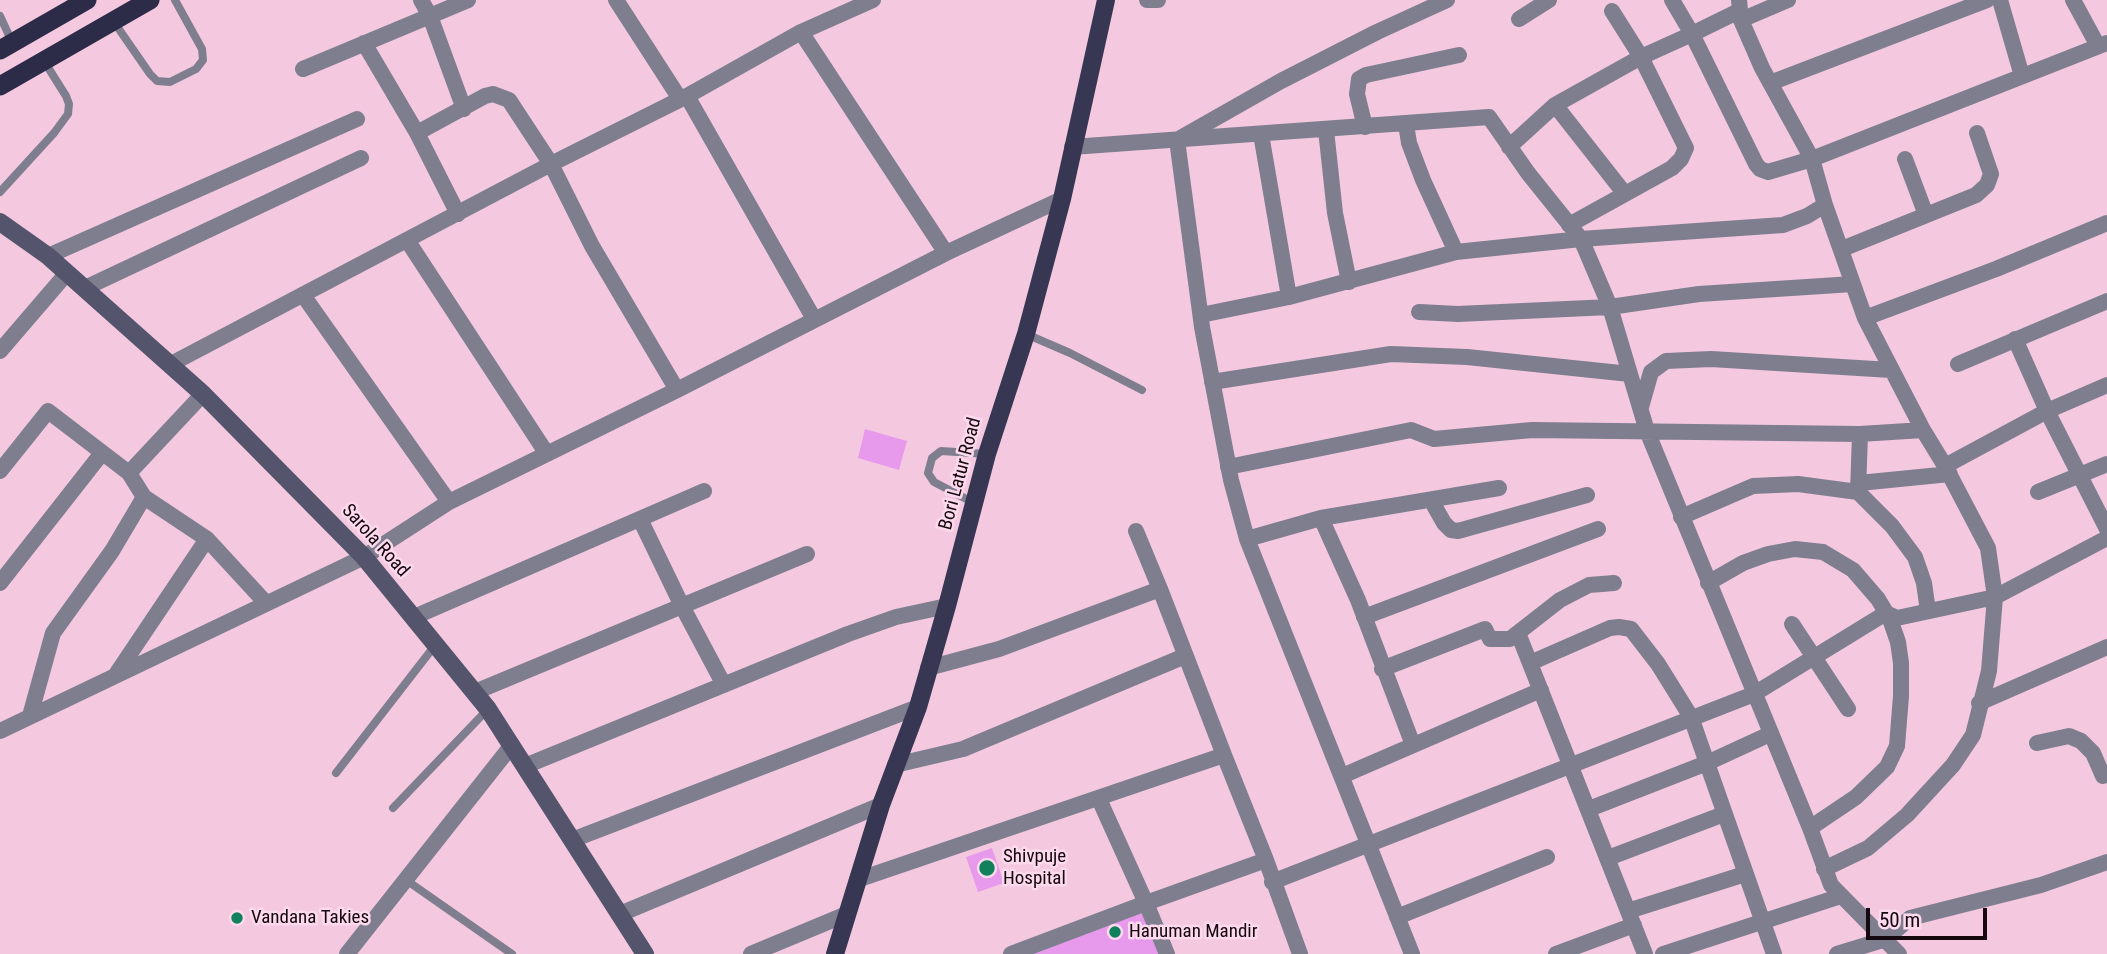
<!DOCTYPE html>
<style>
body{margin:0}
#map{position:relative;width:2107px;height:954px;overflow:hidden;background:#f4c9e0;font-family:"Roboto Condensed",sans-serif}
canvas{display:block}
.scale{position:absolute;left:1866px;top:908px;width:121px;height:32px;box-sizing:border-box;border:4px solid #15080f;border-top:0;padding-left:9px;font-size:21px;line-height:24px;white-space:nowrap;color:#15080f;-webkit-text-stroke:5px #fcd9ec;paint-order:stroke}
</style>
<div id="map">
<canvas width="2107" height="954"></canvas>
<div class="scale">50 m</div>
</div>
<script>
const c = document.querySelector('canvas').getContext('2d');
c.lineJoin = 'round';
function fill(path, color) {
  c.fillStyle = color;
  c.fill(path, 'evenodd');
}
function poly(rows) {
  const path = new Path2D();
  for (const r of rows) {
    path.moveTo(r[0], r[1]);
    for (let i = 2; i < r.length; i += 2) path.lineTo(r[i], r[i + 1]);
  }
  return path;
}
function stroke(path, color, width, dash) {
  c.strokeStyle = color;
  c.lineWidth = width;
  c.lineCap = dash ? 'butt' : 'round';
  c.setLineDash(dash || []);
  c.stroke(path);
}
function label(font, color, halo, rows, align = 'center') {
  c.font = font + ' "Roboto Condensed",sans-serif';
  c.lineWidth = 5;
  c.setLineDash([]);
  c.textBaseline = 'middle';
  c.strokeStyle = halo;
  c.fillStyle = color;
  for (const [text, x, y, turn = 0] of rows) {
    c.save();
    c.translate(x, y);
    c.rotate((+turn || 0) * Math.PI / 180);
    c.textAlign = isNaN(turn) ? turn : align;
    if (halo) c.strokeText(text, 0, 0);
    c.fillText(text, 0, 0);
    c.restore();
  }
}
fill(poly([
 [865,429,907,441,899,470,858,458],
 [992,848,1004,883,978,892,966,857],
 [1140,909,1159,954,1023,954]
]), '#e79aec');
stroke(poly([
 [0,16,12,42],
 [114,22,150,74,157,81,170,82,196,69,203,60,202,49,175,0],
 [0,192,54,133,68,114,69,104,66,96,44,61],
 [1026,334,1070,353,1142,390],
 [974,503,934,482,928,473,932,458,941,451,987,454],
 [336,773,436,644],
 [393,808,488,709],
 [406,880,512,954]
]), '#7e7e8f', 8);
stroke(poly([
 [421,0,430,16,464,109],
 [616,0,680,99],
 [1147,0,1158,0],
 [1672,0,1692,34,1739,11],
 [1739,0,1741,20,1762,68,1812,159,1825,205,1865,318,1923,430,1945,466,1988,548,1995,597,1989,671,1973,735,1953,765,1907,815,1868,848,1824,869],
 [2000,0,2022,76],
 [2073,0,2098,46],
 [1519,19,1549,0],
 [1741,20,1788,0],
 [801,32,946,253],
 [364,43,417,133,458,214],
 [303,69,468,0],
 [1770,83,1987,0],
 [687,96,814,319],
 [1555,105,1625,194],
 [1406,124,1409,143,1423,180,1456,252],
 [1365,127,1357,94,1359,79,1366,75,1459,55],
 [1326,130,1335,213,1349,282],
 [417,133,485,96,493,94,509,100,551,164,592,246,677,390],
 [1261,134,1289,297],
 [1072,147,1489,117,1528,173,1581,239,1610,307,1647,431,1810,828,1831,885,1899,954],
 [1509,147,1555,105,1641,57,1692,34,1756,164,1760,169,1768,172,1812,159,2107,43],
 [1905,159,1926,215],
 [1569,225,1672,168,1681,159,1686,148,1641,57,1612,11],
 [407,240,547,454],
 [1842,249,1976,195,1987,185,1991,174,1977,133],
 [48,256,357,119],
 [85,288,361,158],
 [303,295,449,502],
 [1419,312,1458,314,1610,307,1699,294,1853,284],
 [1201,315,1289,297,1456,252,1581,239,1783,225,1807,216,1825,205],
 [1865,318,1996,269,2107,223],
 [2015,339,2047,411,2107,529],
 [0,351,67,273],
 [171,364,551,164,687,96,801,32,873,0],
 [1958,364,2107,301],
 [1212,382,1391,354,1467,357,1630,374],
 [1641,407,1651,372,1666,361,1711,359,1891,370],
 [1860,434,1923,430],
 [1945,466,2047,411,2107,385],
 [1228,467,1411,430,1434,439,1532,430,1860,434,1858,492,1798,484,1753,486,1681,517],
 [0,471,48,411,129,473,144,497,112,551,53,633,30,716],
 [129,473,203,394],
 [1859,483,1950,474],
 [1858,492,1892,526,1915,557,1924,583,1928,611],
 [2038,492,2107,464],
 [144,497,207,539,265,602],
 [1431,500,1444,523,1451,530,1458,531,1587,495],
 [1321,518,1358,600,1413,745],
 [640,519,682,606,724,685],
 [1136,531,1160,589],
 [1247,539,1321,518,1499,488],
 [0,583,102,453],
 [1708,583,1743,563,1768,554,1795,549,1823,552,1853,570,1878,599,1890,619,1898,642,1901,663,1901,696,1897,746,1887,767,1856,797,1810,828],
 [414,617,704,491],
 [1364,617,1598,529],
 [1792,624,1848,709],
 [1518,633,1645,954],
 [1530,663,1610,628,1619,627,1631,629,1658,664,1691,717,1707,763,1770,734],
 [928,668,999,649,1160,589,1224,755],
 [1382,669,1485,629,1490,639,1510,639,1560,600,1589,585,1614,583],
 [117,673,207,539],
 [475,692,807,554],
 [1979,703,2107,647],
 [0,731,364,557,449,502,677,390,946,253,1062,199],
 [2037,743,2069,736,2081,741,2093,753,2103,776],
 [895,765,963,749,1185,656],
 [525,766,848,634,896,617,947,606],
 [1342,776,1541,690],
 [1099,799,1146,903,1266,860],
 [1589,809,1707,763,1774,954],
 [572,840,918,707],
 [1608,858,1724,814],
 [857,880,1224,755,1266,860,1300,954],
 [1272,882,1754,694,1886,613,1897,618,1995,597,2107,538],
 [1628,911,1745,874],
 [620,914,881,805],
 [1397,917,1547,857],
 [347,954,512,745],
 [751,954,847,914],
 [1011,954,1146,903,1167,954],
 [1412,954,1247,539,1231,480,1202,327,1177,140,1281,81,1377,32,1447,0],
 [1556,954,1634,925],
 [1663,954,1841,896],
 [1837,954,1886,939,1910,918,2041,885,2107,862]
]), '#7e7e8f', 16);
stroke(poly([
 [0,222,48,256,203,394,364,557,488,709,645,954]
]), '#54546c', 18);
stroke(poly([
 [835,954,881,805,918,707,947,606,987,454,1026,334,1062,199,1106,0]
]), '#383753', 18);
stroke(poly([
 [0,50,87,0],
 [0,86,150,0]
]), '#2c2b48', 19);
for (const [x, y, r, color] of [
 [987,868,9,"#11805c"],
 [237,918,7,"#11805c"],
 [1115,932,7,"#11805c"]
]) {
  const dot = new Path2D();
  dot.arc(x, y, r, 0, 2 * Math.PI);
  c.fillStyle = color;
  c.fill(dot);
  stroke(dot, '#fcd9ec', 2.5);
}
label('19px', '#15080f', '#fcd9ec', [
 ["Bori Latur Road",961,474,-75],
 ["Sarola Road",375,541,48]
]);
label('19px', '#15080f', '#fcd9ec', [
 ["Shivpuje",1003,857],
 ["Hospital",1003,879],
 ["Vandana Takies",251,918],
 ["Hanuman Mandir",1129,932]
], 'left');
</script>
